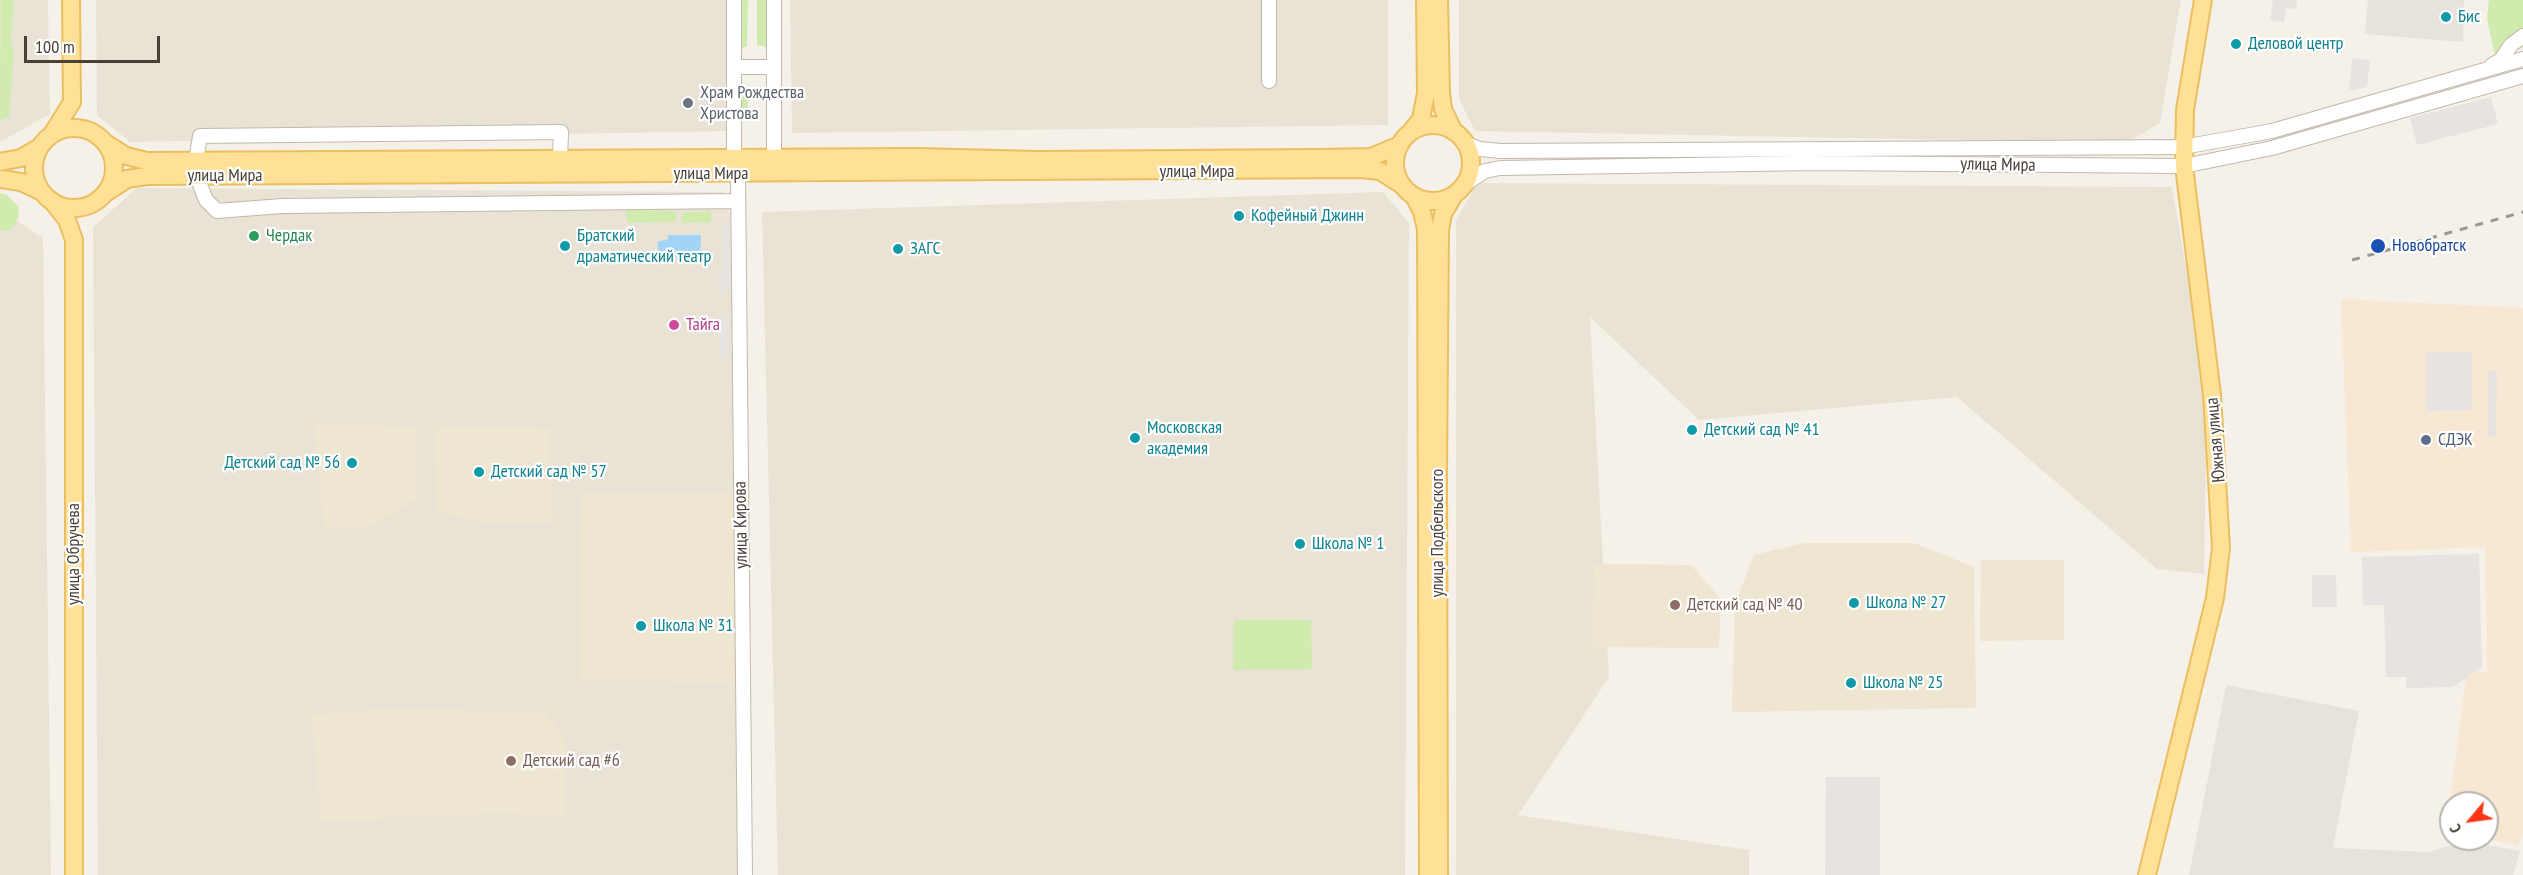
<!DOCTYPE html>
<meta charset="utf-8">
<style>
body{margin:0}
#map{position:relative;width:2523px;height:875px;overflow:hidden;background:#f5f1e8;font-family:"PT Sans Narrow",sans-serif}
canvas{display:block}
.north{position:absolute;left:2439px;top:791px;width:60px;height:60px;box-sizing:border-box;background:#fff;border:2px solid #b6b3af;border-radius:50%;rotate:241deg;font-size:16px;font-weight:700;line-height:24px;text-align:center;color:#494136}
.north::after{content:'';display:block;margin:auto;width:21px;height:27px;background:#ff3515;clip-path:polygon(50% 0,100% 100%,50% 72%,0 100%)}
.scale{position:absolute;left:24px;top:36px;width:136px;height:27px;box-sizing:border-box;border:3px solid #494136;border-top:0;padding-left:8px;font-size:18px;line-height:21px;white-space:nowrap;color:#494136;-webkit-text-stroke:4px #fff;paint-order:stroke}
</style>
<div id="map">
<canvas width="2523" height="875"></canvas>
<div class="north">С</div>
<div class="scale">100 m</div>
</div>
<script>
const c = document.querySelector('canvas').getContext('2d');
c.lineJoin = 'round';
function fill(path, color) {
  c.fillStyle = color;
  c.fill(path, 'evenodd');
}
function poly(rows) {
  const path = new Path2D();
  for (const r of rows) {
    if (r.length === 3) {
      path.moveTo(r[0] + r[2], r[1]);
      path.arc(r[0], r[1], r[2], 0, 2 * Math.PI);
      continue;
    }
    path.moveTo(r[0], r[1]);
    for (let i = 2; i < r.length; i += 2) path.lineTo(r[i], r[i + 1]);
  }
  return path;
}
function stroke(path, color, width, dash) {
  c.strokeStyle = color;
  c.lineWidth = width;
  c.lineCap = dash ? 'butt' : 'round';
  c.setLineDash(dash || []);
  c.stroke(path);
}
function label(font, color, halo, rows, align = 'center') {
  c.font = font + ' "PT Sans Narrow",sans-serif';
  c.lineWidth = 4.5;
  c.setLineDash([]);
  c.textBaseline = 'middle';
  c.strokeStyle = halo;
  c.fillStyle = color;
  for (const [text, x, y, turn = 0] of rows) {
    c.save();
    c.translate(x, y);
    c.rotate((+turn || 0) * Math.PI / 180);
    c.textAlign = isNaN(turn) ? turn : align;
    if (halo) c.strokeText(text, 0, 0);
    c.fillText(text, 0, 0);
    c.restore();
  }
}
fill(poly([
 [0,0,48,0,50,114,0,142],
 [96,0,726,0,727,131,130,142,97,115],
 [790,0,1388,0,1388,125,792,133],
 [1459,0,2181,0,2160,123,2126,143,1475,131,1459,99],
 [1477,183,2172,187,2207,388,2204,574,2157,569,1957,397,1699,420,1590,317,1609,677,1518,815,1749,850,1749,875,1456,875,1456,220],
 [137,188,724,192,732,224,742,875,98,875,93,227],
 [1383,192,1409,223,1405,875,778,875,762,212],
 [0,209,43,238,51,875,0,875]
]), '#e9e3d5');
fill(poly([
 [2341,299,2523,308,2523,831,2518,846,2486,839,2487,803,2451,803,2451,831,2446,830,2467,670,2487,672,2485,547,2351,552]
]), '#f8e7d2');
fill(poly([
 [2368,0,2464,0,2463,42,2365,34],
 [2226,685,2359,711,2333,848,2429,852,2466,841,2520,851,2513,875,2189,875]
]), '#e7e2dc');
fill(poly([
 [313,422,416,427,417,499,370,527,334,530,324,528],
 [434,426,550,427,551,524,478,522,436,511],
 [580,493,734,494,734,682,579,681],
 [1803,543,1914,543,1974,567,1976,708,1732,712,1735,604,1754,555],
 [1981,560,2064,560,2064,640,1980,641],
 [1594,564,1691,565,1721,599,1719,648,1593,647],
 [393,708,547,713,565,740,566,815,491,814,379,818,377,822,321,822,312,715]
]), '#efe6d1');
fill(poly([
 [1,0,14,0,11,41,14,54,9,117,0,120],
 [736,0,748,0,747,46,737,50],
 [757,0,766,0,766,47,757,45],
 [2489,0,2523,0,2523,47,2495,55,2487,19],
 [739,79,748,89,748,117,739,124],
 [0,193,6,194,18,206,19,216,11,230,0,231],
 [626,210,675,211,676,222,627,223],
 [711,211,711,222,682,223,682,213],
 [1234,620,1311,620,1312,669,1233,670]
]), '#d1ebae');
fill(poly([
 [2273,0,2297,0,2296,9,2286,8,2284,22,2270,20],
 [2352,58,2370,60,2367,87,2349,91],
 [2491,97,2498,124,2417,145,2410,118],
 [732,219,734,281,720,295,719,275,725,270,722,225],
 [721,316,727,316,728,356,721,356],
 [2426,352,2472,352,2472,410,2426,411],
 [2488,371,2497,371,2496,436,2488,437],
 [2479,554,2482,667,2453,687,2406,688,2406,677,2386,677,2384,605,2363,605,2362,557],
 [2312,575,2336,575,2337,607,2312,607],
 [1826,777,1880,777,1880,875,1825,875]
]), '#e6e3e0');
fill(poly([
 [668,235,701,235,700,257,668,257,668,253,659,254,657,242,668,239]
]), '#a1d4f5');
const minor = poly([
 [734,0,734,158],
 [774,0,774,158],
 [1269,0,1269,81],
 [2492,65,2501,60,2511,45,2523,36],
 [734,67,774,67],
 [1464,143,1480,149,1500,151,2183,147,2272,131,2523,59],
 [196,161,200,136,561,132,560,159],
 [738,175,745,875],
 [197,177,206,200,217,211,282,206,738,201],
 [1466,183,1485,171,1500,168,1815,163,2184,166,2272,148,2523,76]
]);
const major = poly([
 [1439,0,1441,93,1443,109,1454,132],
 [1433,163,38],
 [74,168,40],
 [1410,133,1421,119,1426,93,1425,0],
 [52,134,72,102,71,0],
 [107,144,126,156,147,161,917,157,1037,160,1319,158,1371,157,1400,145],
 [0,162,21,158,40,147],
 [0,179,21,182,42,192],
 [107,192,127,179,147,176,1361,169,1380,171,1402,185],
 [1414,196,1422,212,1426,229,1428,875],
 [52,201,67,220,74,240,74,875],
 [1439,875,1438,471,1440,230,1443,214,1454,195],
 [2147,875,2215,598,2221,548,2212,395,2184,166,2185,110,2203,0]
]);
stroke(minor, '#c1b9aa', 16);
stroke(major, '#ebbf5f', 20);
stroke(minor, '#fff', 14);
stroke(major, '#ffe097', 16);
stroke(poly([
 [2352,260,2523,212]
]), '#979797', 3, [8, 8]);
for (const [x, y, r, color] of [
 [2446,17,6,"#0f9aa8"],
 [2236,44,6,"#0f9aa8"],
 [688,103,6,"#6b7280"],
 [1239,216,6,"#0f9aa8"],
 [254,236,6,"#2e9e5b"],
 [565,246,6,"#0f9aa8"],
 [2378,246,8,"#1a4fb4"],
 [898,249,6,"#0f9aa8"],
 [674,325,6,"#d1479c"],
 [1692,430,6,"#0f9aa8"],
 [1135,438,6,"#0f9aa8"],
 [2426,440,6,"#5c6f8a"],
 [352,463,6,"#0f9aa8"],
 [479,472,6,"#0f9aa8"],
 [1300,544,6,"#0f9aa8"],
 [1854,603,6,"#0f9aa8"],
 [1675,605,6,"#8d6e63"],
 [641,626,6,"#0f9aa8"],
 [1851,683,6,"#0f9aa8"],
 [511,761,6,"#8d6e63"]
]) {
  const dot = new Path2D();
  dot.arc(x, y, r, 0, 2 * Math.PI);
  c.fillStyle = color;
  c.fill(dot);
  stroke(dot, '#fff', 2);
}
label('18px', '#0d838f', '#fff', [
 ["Бис",2458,17],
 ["Деловой центр",2248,44],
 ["Кофейный Джинн",1251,216],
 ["Братский",577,236],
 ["драматический театр",577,257],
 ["ЗАГС",910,249],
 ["Московская",1147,428],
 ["академия",1147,449],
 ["Детский сад № 41",1704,430],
 ["Детский сад № 56",340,463,"right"],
 ["Детский сад № 57",491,472],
 ["Школа № 1",1312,544],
 ["Школа № 27",1866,603],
 ["Школа № 31",653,626],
 ["Школа № 25",1863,683]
], 'left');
label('18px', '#5b616d', '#fff', [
 ["Храм Рождества",700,93],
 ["Христова",700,114]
], 'left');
label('18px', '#494136', '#fff', [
 ["улица Мира",1998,165,1],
 ["улица Мира",1197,172],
 ["улица Мира",711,174],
 ["улица Мира",225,176],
 ["Южная улица",2216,440,-95],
 ["улица Кирова",741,525,-91],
 ["улица Подбельского",1438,533,-90],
 ["улица Обручева",74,554,-90]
]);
label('18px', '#27864d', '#fff', [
 ["Чердак",266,236]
], 'left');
label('18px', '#164399', '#fff', [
 ["Новобратск",2392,246]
], 'left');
label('18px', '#b23c85', '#fff', [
 ["Тайга",686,325]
], 'left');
label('18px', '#4e5e75', '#fff', [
 ["СДЭК",2438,440]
], 'left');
label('18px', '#785e54', '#fff', [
 ["Детский сад № 40",1687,605],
 ["Детский сад #6",523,761]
], 'left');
</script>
